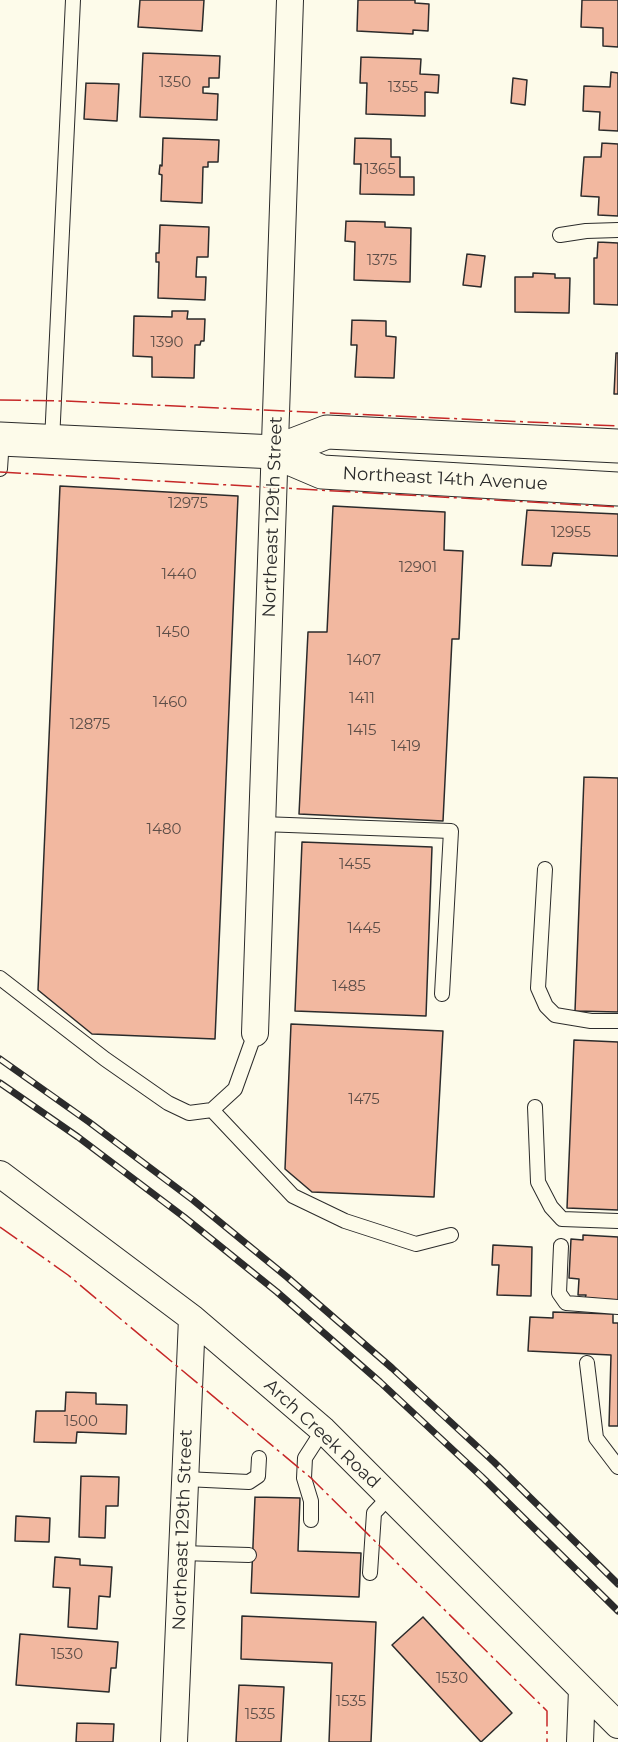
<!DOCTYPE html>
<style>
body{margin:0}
canvas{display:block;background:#fdfbea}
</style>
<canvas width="618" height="1742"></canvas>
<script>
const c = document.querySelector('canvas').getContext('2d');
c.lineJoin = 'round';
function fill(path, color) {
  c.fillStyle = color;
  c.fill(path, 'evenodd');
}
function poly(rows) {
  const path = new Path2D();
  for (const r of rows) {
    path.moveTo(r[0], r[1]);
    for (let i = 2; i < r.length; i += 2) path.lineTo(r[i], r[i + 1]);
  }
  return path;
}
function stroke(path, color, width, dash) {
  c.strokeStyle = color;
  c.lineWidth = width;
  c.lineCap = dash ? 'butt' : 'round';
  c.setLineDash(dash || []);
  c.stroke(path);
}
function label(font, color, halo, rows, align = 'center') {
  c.font = font + ' Montserrat,sans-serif';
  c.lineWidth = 4.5;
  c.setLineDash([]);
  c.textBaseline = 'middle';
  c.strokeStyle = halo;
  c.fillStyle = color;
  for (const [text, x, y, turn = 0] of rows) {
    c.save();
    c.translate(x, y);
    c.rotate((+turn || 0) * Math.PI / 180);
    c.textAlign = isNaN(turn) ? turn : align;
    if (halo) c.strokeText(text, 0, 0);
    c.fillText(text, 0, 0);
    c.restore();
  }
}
const building = poly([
 [140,0,204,0,202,31,138,27,140,0],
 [358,0,415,0,415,3,429,4,428,31,413,30,413,34,357,31,358,0],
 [582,0,618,0,618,47,603,46,603,28,581,27,582,0],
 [143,53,220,56,219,78,209,78,209,87,203,87,203,93,218,94,217,120,140,117,143,53],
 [361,57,421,59,420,74,439,75,438,93,425,92,425,116,366,114,367,83,360,83,361,57],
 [611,72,618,73,618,131,599,130,600,112,583,111,584,86,610,87,611,72],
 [513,78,527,80,525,105,511,103,513,78],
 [86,83,119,84,117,121,84,119,86,83],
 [163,138,219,140,218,162,208,162,208,167,203,167,202,203,161,201,162,175,159,174,160,165,162,166,163,138],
 [355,138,391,139,391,157,400,157,400,177,414,177,414,195,360,194,361,164,354,164,355,138],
 [602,143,618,144,618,216,598,215,599,197,581,196,584,157,601,157,602,143],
 [346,221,385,222,385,227,411,228,410,282,354,280,355,242,345,241,346,221],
 [160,225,209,227,208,257,197,257,196,277,206,277,205,300,158,298,159,262,156,262,156,253,159,253,160,225],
 [598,242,618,243,618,305,594,304,594,258,597,258,598,242],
 [467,254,485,256,481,287,463,285,467,254],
 [533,273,555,274,555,278,570,278,569,313,515,312,515,277,533,277,533,273],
 [172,311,188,311,187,319,205,319,204,341,201,341,200,345,195,345,194,378,152,377,152,357,133,356,134,316,172,317,172,311],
 [352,320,386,321,386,336,396,337,394,378,355,377,357,345,351,345,352,320],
 [616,353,618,353,618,394,614,394,616,353],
 [60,486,238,496,215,1039,92,1034,38,990,60,486],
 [333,506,445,512,444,550,463,551,459,639,452,639,443,821,299,814,308,632,327,632,333,506],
 [527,510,618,514,618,556,553,553,551,566,522,565,527,510],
 [584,777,618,778,618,1012,575,1011,584,777],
 [302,842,432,847,426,1016,295,1011,302,842],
 [291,1024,443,1031,434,1197,312,1192,285,1169,291,1024],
 [574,1040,618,1042,618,1210,567,1208,574,1040],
 [583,1235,618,1237,618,1300,585,1298,586,1295,578,1295,579,1279,569,1278,571,1239,583,1240,583,1235],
 [493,1245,532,1247,531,1296,497,1295,499,1265,492,1265,493,1245],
 [553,1312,613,1314,613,1323,618,1323,618,1426,609,1426,611,1355,528,1351,530,1317,553,1318,553,1312],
 [66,1392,96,1393,96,1404,127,1405,126,1434,77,1432,76,1443,34,1442,36,1411,65,1411,66,1392],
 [81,1476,119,1477,118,1506,106,1506,105,1538,79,1537,81,1476],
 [255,1497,300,1498,298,1551,361,1553,359,1597,251,1593,255,1497],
 [16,1516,50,1518,49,1542,15,1541,16,1516],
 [55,1557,80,1559,80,1565,112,1567,110,1597,99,1596,97,1629,68,1627,70,1588,53,1587,55,1557],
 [242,1616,376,1622,371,1742,329,1742,332,1663,241,1659,242,1616],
 [423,1617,512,1713,481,1742,392,1645,423,1617],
 [20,1634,118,1642,116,1668,111,1668,109,1692,16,1685,20,1634],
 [239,1685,284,1687,281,1742,236,1742,239,1685],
 [77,1723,114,1724,113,1742,76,1742,77,1723]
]);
fill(building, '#f2b8a0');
stroke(building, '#2b2b2b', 1.5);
const service = poly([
 [560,235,586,231,618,230],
 [52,441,73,0],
 [0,469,2,439],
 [262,824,451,831,442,994],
 [545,869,538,988,546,1006,555,1015,591,1021,618,1021],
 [0,978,105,1059,168,1103,189,1113,212,1110,235,1089,255,1033],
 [535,1107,538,1182,551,1207,562,1219,618,1221],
 [212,1110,293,1196,345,1221,416,1244,451,1235],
 [561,1246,559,1293,566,1303,618,1307],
 [587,1363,596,1438,618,1467],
 [185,1479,249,1482,258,1476,259,1458],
 [311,1520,311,1501,304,1478,305,1458,323,1430],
 [181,1553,249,1555],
 [370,1573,374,1513,389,1497]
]);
const minor = poly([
 [255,1033,290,0],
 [0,1174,192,1318,323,1430,618,1725],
 [174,1742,192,1318],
 [580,1742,582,1689]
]);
const tertiary = poly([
 [0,439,275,452,322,472,618,489],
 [275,452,327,432,618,446]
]);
stroke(service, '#2b2b2b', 16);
stroke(minor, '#2b2b2b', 28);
stroke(tertiary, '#2b2b2b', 35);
stroke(service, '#fdfbea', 14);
stroke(minor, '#fdfbea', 26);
stroke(tertiary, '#fdfbea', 33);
const rail = poly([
 [0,1059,89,1122,193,1200,287,1277,392,1368,494,1462,618,1584],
 [0,1083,78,1137,184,1217,277,1292,380,1382,482,1477,618,1611]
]);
stroke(rail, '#2b2b2b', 7);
stroke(rail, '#fdfbea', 4.5, [14]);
stroke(poly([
 [0,400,64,401,618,426],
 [0,472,618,507],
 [0,1227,68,1275,311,1478,547,1711,547,1742]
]), '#c62828', 1.5, [21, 4.5, 3, 4.5]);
label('15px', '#5d4e48', null, [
 ["1350",175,83],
 ["1355",403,88],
 ["1365",380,170],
 ["1375",382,261],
 ["1390",167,343],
 ["12975",188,504],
 ["12955",571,533],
 ["12901",418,568],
 ["1440",179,575],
 ["1450",173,633],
 ["1407",364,661],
 ["1411",362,699],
 ["1460",170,703],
 ["12875",90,725],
 ["1415",362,731],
 ["1419",406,747],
 ["1480",164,830],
 ["1455",355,865],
 ["1445",364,929],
 ["1485",349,987],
 ["1475",364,1100],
 ["1500",81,1422],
 ["1530",67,1655],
 ["1530",452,1679],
 ["1535",351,1702],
 ["1535",260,1715]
]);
label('18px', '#2b2b2b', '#fdfbea', [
 ["Northeast 14th Avenue",445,479,3],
 ["Northeast 129th Street",273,517,-88],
 ["Arch Creek Road",322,1434,43],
 ["Northeast 129th Street",183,1530,-88]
]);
</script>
